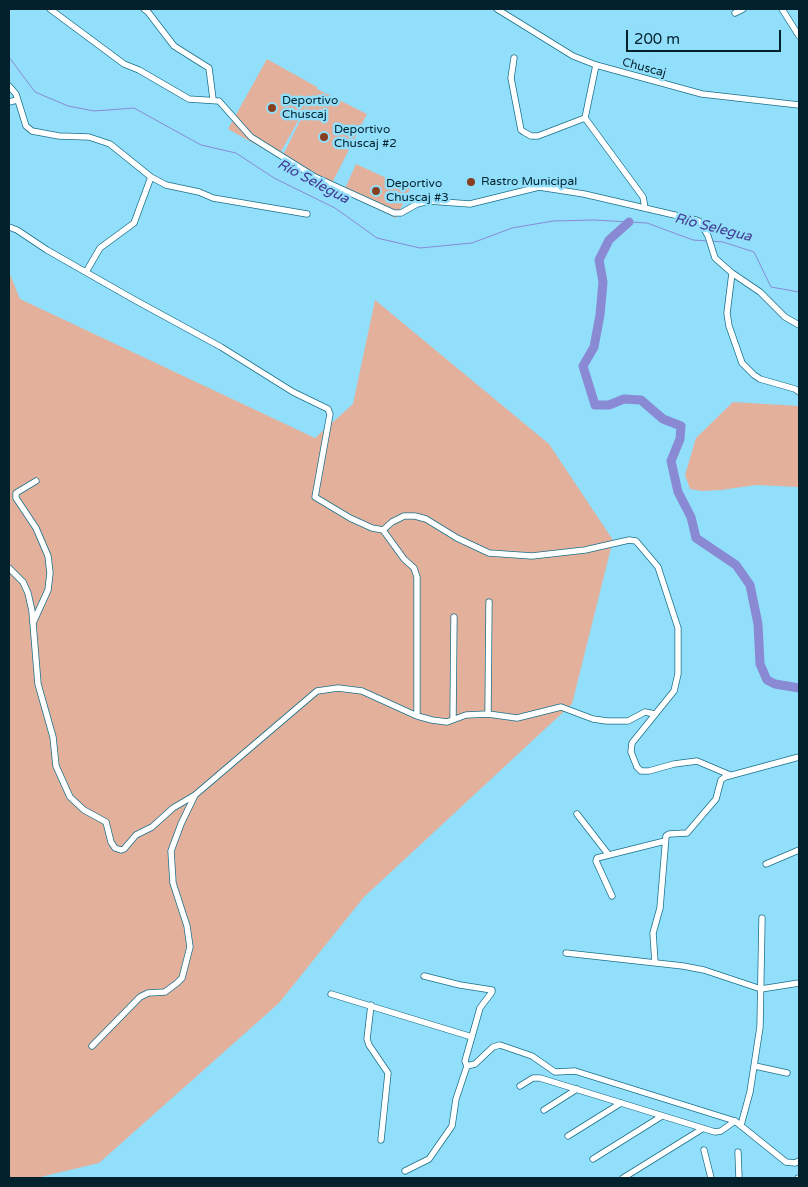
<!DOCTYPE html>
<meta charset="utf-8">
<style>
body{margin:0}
#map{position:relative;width:808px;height:1187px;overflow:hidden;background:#91dffb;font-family:"Varela Round",sans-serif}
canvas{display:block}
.frame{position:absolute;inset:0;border:10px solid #01222d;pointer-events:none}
.scale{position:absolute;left:626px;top:30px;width:155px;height:22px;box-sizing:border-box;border:2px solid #01222d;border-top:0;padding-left:6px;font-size:15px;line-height:18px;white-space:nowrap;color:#01222d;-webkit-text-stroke:4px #91dffb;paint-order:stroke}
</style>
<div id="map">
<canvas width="808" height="1187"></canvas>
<div class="frame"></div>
<div class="scale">200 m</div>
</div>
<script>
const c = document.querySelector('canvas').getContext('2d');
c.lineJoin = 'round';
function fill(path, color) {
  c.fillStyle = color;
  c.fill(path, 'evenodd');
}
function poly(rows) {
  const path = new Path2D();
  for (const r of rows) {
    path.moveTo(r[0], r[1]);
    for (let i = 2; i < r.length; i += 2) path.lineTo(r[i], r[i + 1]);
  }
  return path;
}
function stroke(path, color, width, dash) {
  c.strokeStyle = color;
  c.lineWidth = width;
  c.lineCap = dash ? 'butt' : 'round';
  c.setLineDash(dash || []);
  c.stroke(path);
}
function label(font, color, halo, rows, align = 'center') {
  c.font = font + ' "Varela Round",sans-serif';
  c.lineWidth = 5;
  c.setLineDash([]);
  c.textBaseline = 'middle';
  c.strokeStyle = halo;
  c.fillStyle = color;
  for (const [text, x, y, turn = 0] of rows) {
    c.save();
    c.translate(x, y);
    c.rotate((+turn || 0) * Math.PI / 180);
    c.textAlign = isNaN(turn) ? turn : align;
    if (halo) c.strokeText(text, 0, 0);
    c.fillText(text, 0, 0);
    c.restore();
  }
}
fill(poly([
 [267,59,317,87,317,89,367,114,331,185,281,159,316,89,278,157,228,129],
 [356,164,410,189,396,218,343,193],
 [9,272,20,299,315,438,353,404,375,300,549,444,613,540,572,704,364,897,279,1003,99,1163,36,1178,9,1178],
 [733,402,799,406,799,487,756,485,721,490,702,491,690,489,685,475,696,438]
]), '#e3b09c');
stroke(poly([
 [9,57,35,92,68,106,94,111,134,108,201,145,236,153,274,178,335,208,377,238,420,248,472,243,512,228,553,221,594,220,647,223,693,240,707,241],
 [711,241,723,242,754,252,771,287,799,292]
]), '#898ad3', 1);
stroke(poly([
 [629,222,609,240,599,260,603,282,600,315,594,347,583,366,595,405,609,405,624,399,641,400,663,419,681,426,680,439,671,461,678,492,691,517,696,538,736,565,750,585,758,624,760,664,767,680,775,684,799,688]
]), '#898ad3', 9);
const minor = poly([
 [50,9,124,64,139,70,189,99,219,101,251,137,315,177,394,213,401,213,417,204,429,201,470,204,539,187,584,194,696,220,700,222,708,236,715,258,732,273,760,292,785,317,799,325],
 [144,9,148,12,174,46,209,68,213,99],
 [497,9,573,56,596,65,702,94,799,105],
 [782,9,799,36],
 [735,13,743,9],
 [514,58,511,78,521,130,524,132,531,136,538,136,585,118],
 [596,65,585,118,643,197,645,208],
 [9,86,16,94,26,126,32,131,59,136,89,137,110,144,151,177,166,185,199,192,213,198,307,214],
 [9,102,17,100],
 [9,227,17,230,47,250,133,299,221,347,293,392,328,409,330,414,315,497,350,518,372,528,383,530,392,522,404,516,415,516,426,519,457,538,489,553,532,556,585,550,629,540,636,541,658,567,678,628,678,674,674,691,632,743,631,752,637,767,641,771,649,771,674,764,697,761,730,775],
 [86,272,100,248,134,223,151,177],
 [732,273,727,313,729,326,742,363,754,375,760,379,795,389,799,392],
 [383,530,404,559,414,568,417,577,417,716],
 [9,568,23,582,28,593,32,611,38,684,53,737,56,766,70,797,84,810,106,822,111,842,115,848,121,850,124,849,136,835,152,827,173,808,195,795],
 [33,623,48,590,50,573,48,556,36,528,16,498,16,493,36,481],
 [488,714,489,602],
 [453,719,454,617],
 [577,814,608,854],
 [766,864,799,850],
 [612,896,596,861,597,858,665,841],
 [566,953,683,966,704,970,761,989,799,983],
 [655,963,653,933,660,908,666,836,669,834,687,833,716,799,721,780,725,777,799,757],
 [424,976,460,985,492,990,492,992,480,1008,465,1061,467,1066,475,1064,493,1047,500,1045,532,1056,555,1072,575,1071,735,1121,786,1162,795,1163,799,1161],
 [331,994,472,1037],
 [371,1005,367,1039,369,1045,388,1073,381,1140],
 [92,1046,140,997,148,993,165,992,177,983,182,978,190,947,187,926,173,883,171,851,181,824,195,795,317,691,338,688,362,691,417,716,432,720,447,722,466,715,488,714,517,718,561,707,593,719,607,721,628,721,645,712,655,714],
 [755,1066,787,1073],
 [520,1086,533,1078,540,1078,715,1132,721,1131,735,1121],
 [544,1110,577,1089],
 [741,1125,750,1092,760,1027,762,918],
 [568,1136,621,1103],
 [704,1150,711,1178],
 [738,1152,739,1178],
 [593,1159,662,1116],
 [405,1171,429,1159,452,1126,456,1099,467,1066],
 [623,1178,702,1129],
 [798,1178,799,1178]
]);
stroke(minor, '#1a7089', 7);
stroke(minor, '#fff', 5.5);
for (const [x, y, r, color] of [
 [272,108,5,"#873f20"],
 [324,137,5,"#873f20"],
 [471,182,5,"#873f20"],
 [376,191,5,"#873f20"]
]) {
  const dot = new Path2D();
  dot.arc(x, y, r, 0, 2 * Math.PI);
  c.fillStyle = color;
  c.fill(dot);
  stroke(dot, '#91dffb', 2);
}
label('12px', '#01222d', '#91dffb', [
 ["Chuscaj",644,68,15]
]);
label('12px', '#01222d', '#91dffb', [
 ["Deportivo",282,101],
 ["Chuscaj",282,115],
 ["Deportivo",334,130],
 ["Chuscaj #2",334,144],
 ["Rastro Municipal",481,182],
 ["Deportivo",386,184],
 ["Chuscaj #3",386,198]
], 'left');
label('italic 14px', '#423990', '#91dffb', [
 ["Río Selegua",313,182,28],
 ["Río Selegua",713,228,14]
]);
</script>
